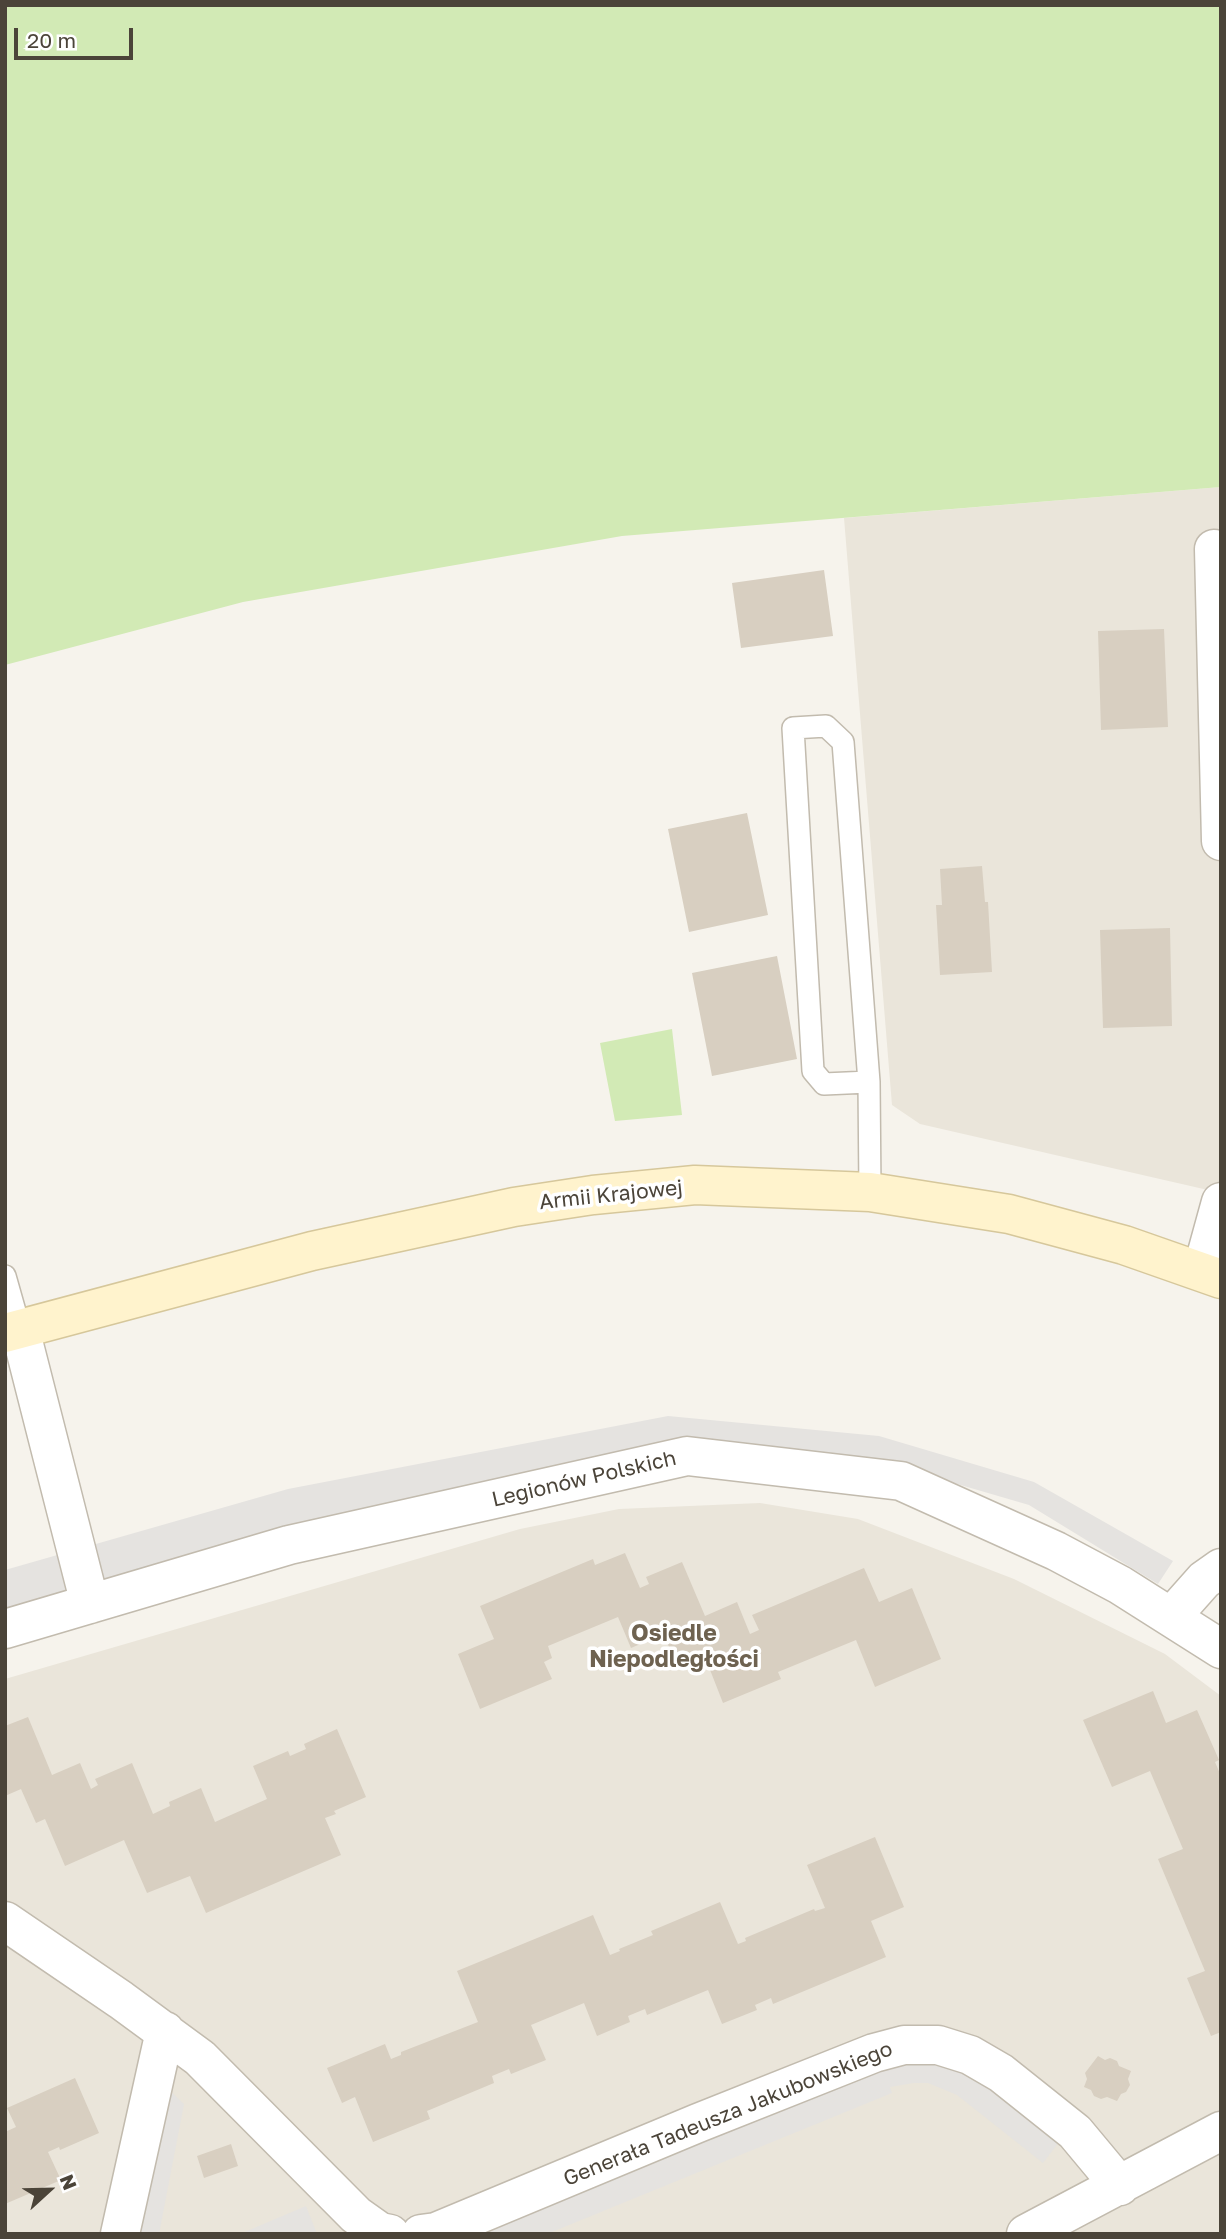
<!DOCTYPE html>
<meta charset="utf-8">
<style>
body{margin:0}
#map{position:relative;width:1226px;height:2239px;overflow:hidden;background:#f6f3ec;font-family:"Golos Text",sans-serif}
canvas{display:block}
.frame{position:absolute;inset:0;border:7px solid #4b4439;pointer-events:none}
.north{position:absolute;left:14px;top:2155px;width:70px;height:70px;-webkit-text-stroke:5px #fff;paint-order:stroke;rotate:68deg;font-size:19px;font-weight:700;line-height:28px;text-align:center;color:#4b4439}
.north::after{content:'';display:block;margin:auto;width:24px;height:32px;background:#4b4439;clip-path:polygon(50% 0,100% 100%,50% 72%,0 100%)}
.scale{position:absolute;left:14px;top:28px;width:119px;height:32px;box-sizing:border-box;border:4px solid #4b4439;border-top:0;padding-left:9px;font-size:21px;line-height:24px;white-space:nowrap;color:#4b4439;-webkit-text-stroke:5px #fff;paint-order:stroke}
</style>
<div id="map">
<canvas width="1226" height="2239"></canvas>
<div class="frame"></div>
<div class="north">N</div>
<div class="scale">20 m</div>
</div>
<script>
const c = document.querySelector('canvas').getContext('2d');
c.lineJoin = 'round';
function fill(path, color) {
  c.fillStyle = color;
  c.fill(path, 'evenodd');
}
function poly(rows) {
  const path = new Path2D();
  for (const r of rows) {
    path.moveTo(r[0], r[1]);
    for (let i = 2; i < r.length; i += 2) path.lineTo(r[i], r[i + 1]);
  }
  return path;
}
function stroke(path, color, width, dash) {
  c.strokeStyle = color;
  c.lineWidth = width;
  c.lineCap = dash ? 'butt' : 'round';
  c.setLineDash(dash || []);
  c.stroke(path);
}
function label(font, color, halo, rows, align = 'center') {
  c.font = font + ' "Golos Text",sans-serif';
  c.lineWidth = 7;
  c.setLineDash([]);
  c.textBaseline = 'middle';
  c.strokeStyle = halo;
  c.fillStyle = color;
  for (const [text, x, y, turn = 0] of rows) {
    c.save();
    c.translate(x, y);
    c.rotate((+turn || 0) * Math.PI / 180);
    c.textAlign = isNaN(turn) ? turn : align;
    if (halo) c.strokeText(text, 0, 0);
    c.fillText(text, 0, 0);
    c.restore();
  }
}
fill(poly([
 [1221,487,1221,1193,920,1124,892,1105,844,518],
 [760,1503,858,1519,1014,1579,1165,1654,1221,1696,1221,2234,5,2234,5,1679,520,1529,619,1509]
]), '#eae5da');
fill(poly([
 [5,5,1221,5,1221,487,622,536,243,602,5,665],
 [672,1029,682,1115,615,1121,600,1043]
]), '#d2eab5');
fill(poly([
 [668,1416,879,1436,1034,1482,1173,1561,1158,1584,1029,1505,875,1460,675,1444,5,1612,5,1570,288,1489],
 [930,2061,968,2071,1062,2138,1043,2163,957,2095,928,2083,914,2083,890,2087,892,2093,547,2234,467,2234,887,2064],
 [164,2085,184,2104,159,2234,135,2234],
 [306,2206,317,2234,240,2234,287,2214]
]), '#e5e3e0');
fill(poly([
 [824,570,833,636,741,648,732,583],
 [1164,629,1168,727,1101,730,1098,631],
 [747,813,768,915,689,932,668,829],
 [982,866,985,902,988,902,992,972,940,975,936,905,942,905,940,869],
 [1170,928,1172,1026,1103,1028,1100,930],
 [777,956,797,1059,712,1076,692,973],
 [625,1553,640,1588,649,1584,646,1577,682,1562,705,1616,737,1602,750,1634,759,1630,752,1615,864,1568,879,1602,912,1588,941,1659,875,1687,856,1640,778,1672,781,1679,723,1703,705,1657,677,1668,664,1634,631,1648,618,1617,548,1646,552,1658,544,1662,552,1679,480,1709,458,1654,494,1639,480,1606,593,1559,595,1565],
 [1153,1691,1166,1723,1197,1710,1219,1760,1215,1762,1221,1776,1221,2032,1211,2036,1187,1978,1205,1971,1158,1859,1183,1849,1150,1771,1112,1787,1083,1720],
 [28,1717,52,1775,80,1763,91,1789,98,1785,95,1779,132,1763,153,1814,170,1806,169,1802,201,1788,215,1822,267,1799,253,1766,288,1751,290,1756,306,1749,304,1744,337,1729,366,1797,334,1811,336,1814,325,1818,341,1855,206,1913,190,1876,147,1893,124,1840,65,1866,45,1819,36,1823,21,1789,5,1796,5,1726],
 [875,1837,904,1907,871,1921,886,1957,773,2004,771,1998,755,2005,757,2010,722,2024,708,1990,647,2015,645,2009,628,2016,630,2022,597,2036,584,2003,531,2025,546,2060,511,2074,509,2069,492,2076,494,2083,427,2111,430,2119,373,2142,355,2097,342,2103,327,2068,385,2044,391,2059,401,2055,401,2052,478,2022,457,1971,593,1915,610,1955,620,1951,619,1949,653,1935,651,1931,720,1902,738,1944,746,1941,745,1938,814,1909,815,1911,825,1908,807,1865],
 [1098,2056,1105,2060,1110,2058,1117,2061,1119,2066,1131,2071,1128,2079,1130,2085,1126,2092,1121,2094,1117,2101,1107,2097,1101,2099,1094,2096,1091,2090,1084,2087,1087,2079,1085,2073],
 [75,2078,99,2133,60,2150,59,2147,48,2152,61,2180,5,2204,5,2132,16,2127,7,2108],
 [231,2144,238,2166,204,2178,197,2156]
]), '#d8cfc1');
const service = poly([
 [869,1082,824,1084,813,1071,793,728,826,726,843,742,869,1082,870,1192],
 [5,1276,20,1329]
]);
const minor = poly([
 [1214,549,1221,841],
 [1202,1271,1221,1202],
 [20,1329,90,1604],
 [1172,1616,1204,1580,1221,1568],
 [5,1629,289,1545,687,1456,901,1481,1056,1551,1120,1585,1221,1649],
 [5,1921,121,2000,200,2058,356,2215,380,2232,390,2234],
 [120,2234,165,2031],
 [421,2234,436,2232,698,2123,874,2053,904,2045,938,2045,970,2055,1001,2073,1075,2132,1120,2186],
 [1026,2234,1221,2131]
]);
const secondary = poly([
 [5,1333,312,1251,514,1207,593,1195,695,1185,870,1192,1009,1214,1124,1245,1221,1279]
]);
stroke(service, '#c2bbae', 24);
stroke(minor, '#c2bbae', 41);
stroke(secondary, '#d6c79b', 41);
stroke(service, '#fff', 21);
stroke(minor, '#fff', 38);
stroke(secondary, '#fff3cd', 38);
label('21px', '#4b4439', '#fff', [
 ["Armii Krajowej",611,1195,-6],
 ["Legionów Polskich",584,1479,-13],
 ["Generała Tadeusza Jakubowskiego",728,2114,-22]
]);
label('bold 23px', '#6e6250', '#fff', [
 ["Osiedle",674,1634],
 ["Niepodległości",674,1660]
]);
</script>
